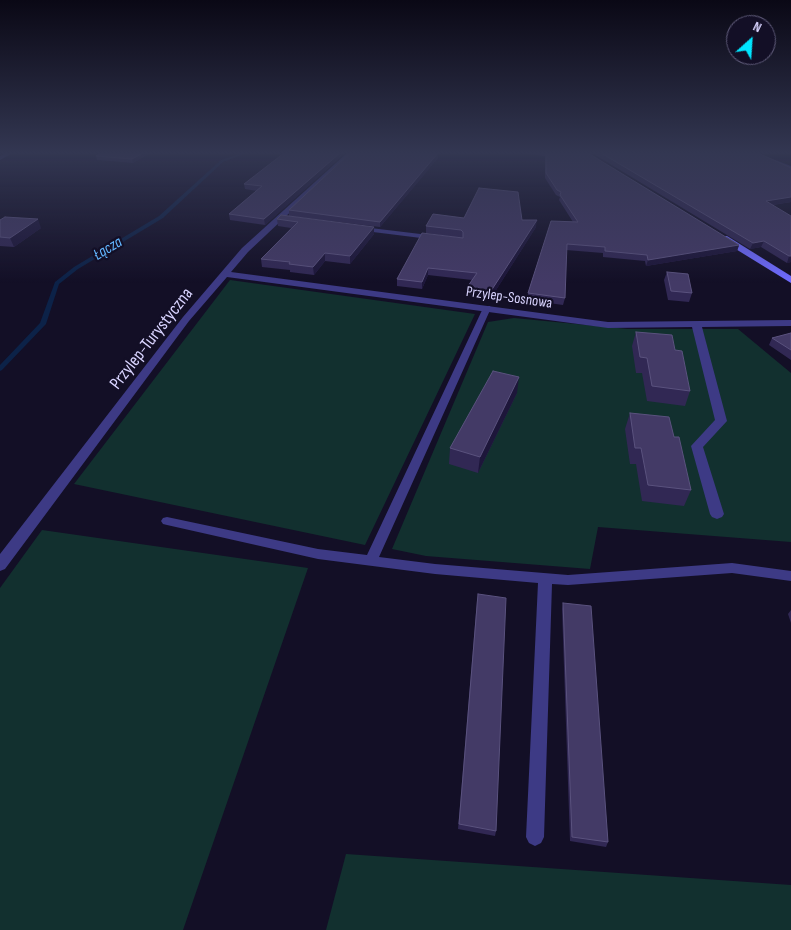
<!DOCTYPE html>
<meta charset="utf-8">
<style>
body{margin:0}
#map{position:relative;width:791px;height:930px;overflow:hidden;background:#130f26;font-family:"Sofia Sans Condensed",sans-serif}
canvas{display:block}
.north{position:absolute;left:726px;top:15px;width:50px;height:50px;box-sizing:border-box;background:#130f26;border:1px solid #625e7d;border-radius:50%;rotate:26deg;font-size:14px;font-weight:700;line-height:20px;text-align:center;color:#d9d4ff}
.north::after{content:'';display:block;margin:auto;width:18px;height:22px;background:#00e5ff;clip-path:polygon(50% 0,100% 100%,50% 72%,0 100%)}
</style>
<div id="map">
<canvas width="791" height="930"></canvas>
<div class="north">N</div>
</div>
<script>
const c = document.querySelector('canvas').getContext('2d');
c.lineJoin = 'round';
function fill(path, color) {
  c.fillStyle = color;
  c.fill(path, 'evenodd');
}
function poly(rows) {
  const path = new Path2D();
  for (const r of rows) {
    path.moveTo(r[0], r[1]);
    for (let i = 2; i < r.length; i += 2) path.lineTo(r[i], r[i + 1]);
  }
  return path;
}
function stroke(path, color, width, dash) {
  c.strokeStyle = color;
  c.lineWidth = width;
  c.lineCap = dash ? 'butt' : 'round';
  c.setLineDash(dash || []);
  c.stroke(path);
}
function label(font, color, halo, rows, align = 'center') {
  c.font = font + ' "Sofia Sans Condensed",sans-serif';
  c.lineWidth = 4.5;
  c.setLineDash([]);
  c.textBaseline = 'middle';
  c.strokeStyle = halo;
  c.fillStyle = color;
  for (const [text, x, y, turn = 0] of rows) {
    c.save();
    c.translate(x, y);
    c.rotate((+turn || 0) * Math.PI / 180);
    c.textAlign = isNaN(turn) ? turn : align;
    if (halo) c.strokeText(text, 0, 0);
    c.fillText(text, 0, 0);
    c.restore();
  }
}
fill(poly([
 [230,280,475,314,365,545,74,484],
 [514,318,628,329,738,329,791,373,791,542,598,527,590,569,426,556,392,549,488,322],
 [42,530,308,568,183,930,0,930,0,588],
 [346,854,791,885,791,930,326,930]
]), '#12302f');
fill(poly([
 [242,153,246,153,223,162,163,218,78,269,59,284,46,324,2,370,0,371,0,365,40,323,55,282,74,267,159,216,221,160,242,153]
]), '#0c2248');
fill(poly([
 [484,306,490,306,491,308,379,557,435,564,568,575,732,563,791,571,791,581,732,573,568,585,552,584,544,837,541,843,535,846,529,843,526,837,538,583,435,574,318,559,167,525,163,524,161,521,163,518,167,517,318,549,367,555,484,306]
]), '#3d3a85');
fill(poly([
 [6,153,13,153,0,160,0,156,6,153],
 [347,153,353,153,248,252,231,272,608,322,791,320,791,326,702,327,727,421,703,447,724,514,722,517,717,519,712,517,710,514,691,446,715,420,692,327,608,328,227,277,189,321,5,569,0,571,0,554,183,317,242,248,347,153],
 [750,153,757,153,791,166,791,170,750,153],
 [354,226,437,236,441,238,437,240,357,230,354,230,354,226]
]), '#3d3a85');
fill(poly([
 [721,236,727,236,791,276,791,283,721,240,721,236]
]), '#6f6bff');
fill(poly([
 [101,153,150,153,133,163,97,160,96,156],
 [284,153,345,153,265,225,230,220,229,214,257,191,245,189,244,184],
 [528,153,588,153,739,245,737,251,646,266,645,261,603,257,603,253,566,250,565,298,563,305,527,300,528,293,573,222,559,200,560,197,556,195,545,178,545,156,529,154],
 [592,153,758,153,791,202,773,205,791,262,787,263,761,247,750,249],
 [438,158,380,227,289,216,289,210],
 [281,215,374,234,350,264,325,261,314,275,290,272,290,270,262,267,261,259,291,228,278,226,277,219],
 [464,218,522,220,536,227,491,298,467,294,468,286,472,280,428,275,422,289,397,286,397,279,461,238,426,233,426,226],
 [0,220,41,228,14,247,0,246],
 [667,272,692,293,689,302,668,300,664,280],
 [636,332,675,350,690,391,685,406,647,401,642,373,636,373,632,346],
 [791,333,791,360,769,345,772,338],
 [517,393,478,473,449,464,450,448],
 [630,413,674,437,691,490,684,506,642,501,636,464,630,464,625,429],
 [477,600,496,831,495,836,458,829],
 [563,603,608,842,606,847,570,841,562,609],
 [791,610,791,623,788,614]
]), '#312854');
fill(poly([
 [143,153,150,153,133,163,132,159],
 [340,153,345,153,265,225,264,219],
 [438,153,438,158,380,227,380,222],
 [791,197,791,202,764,206,766,201],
 [38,219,41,228,14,247,10,238],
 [537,220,536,227,491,298,491,291],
 [374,227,374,234,350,264,350,256],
 [764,241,761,247,750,249,753,243],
 [739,245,737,251,646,266,648,260],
 [325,253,325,261,314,275,313,267],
 [789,256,791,256,791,262,787,263],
 [428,268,428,275,422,289,422,282],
 [519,377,517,393,478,473,480,457]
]), '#1d163a');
const building = poly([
 [101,153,143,153,132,159,96,156,101,153],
 [284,153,340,153,264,219,229,214,262,186,244,184,284,153],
 [350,153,438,153,380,222,289,210,350,153],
 [546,153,588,153,739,245,648,260,647,255,605,251,605,247,567,244,565,298,528,293,551,221,578,222,560,195,561,192,557,190,546,173,546,153],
 [601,153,758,153,791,168,791,197,766,201,791,216,791,256,789,256,764,241,753,243,601,153],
 [479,188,518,192,522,220,537,220,491,291,468,286,477,273,428,268,422,282,397,279,422,233,463,238,463,232,461,230,426,226,433,214,464,218,479,188],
 [281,215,374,227,350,256,325,253,313,267,289,264,290,262,261,259,298,222,277,219,281,215],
 [5,217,38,219,10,238,0,237,0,220,5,217],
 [667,272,688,274,692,293,671,291,667,272],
 [636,332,672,335,675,350,682,351,690,391,652,386,647,358,640,357,636,332],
 [791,333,791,350,772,338,791,333],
 [493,371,519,377,480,457,450,448,493,371],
 [630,413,669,417,674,437,679,437,691,490,648,485,641,448,635,448,630,413],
 [478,594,506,598,496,831,459,824,478,594],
 [563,603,591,606,608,842,572,837,563,603]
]);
fill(building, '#433a66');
stroke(building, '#5a527e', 1);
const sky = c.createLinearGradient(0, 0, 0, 283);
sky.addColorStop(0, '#0a0815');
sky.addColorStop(0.54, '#333752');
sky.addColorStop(1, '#33375200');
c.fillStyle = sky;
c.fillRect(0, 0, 791, 283);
label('15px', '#d9d4ff', '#130f26', [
 ["Przylep-Sosnowa",509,298,8]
]);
label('italic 16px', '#62b6ff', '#130f26', [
 ["Łącza",108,249,-31]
]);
label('18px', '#d9d4ff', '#130f26', [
 ["Przylep-Turystyczna",152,339,-52]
]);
</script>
